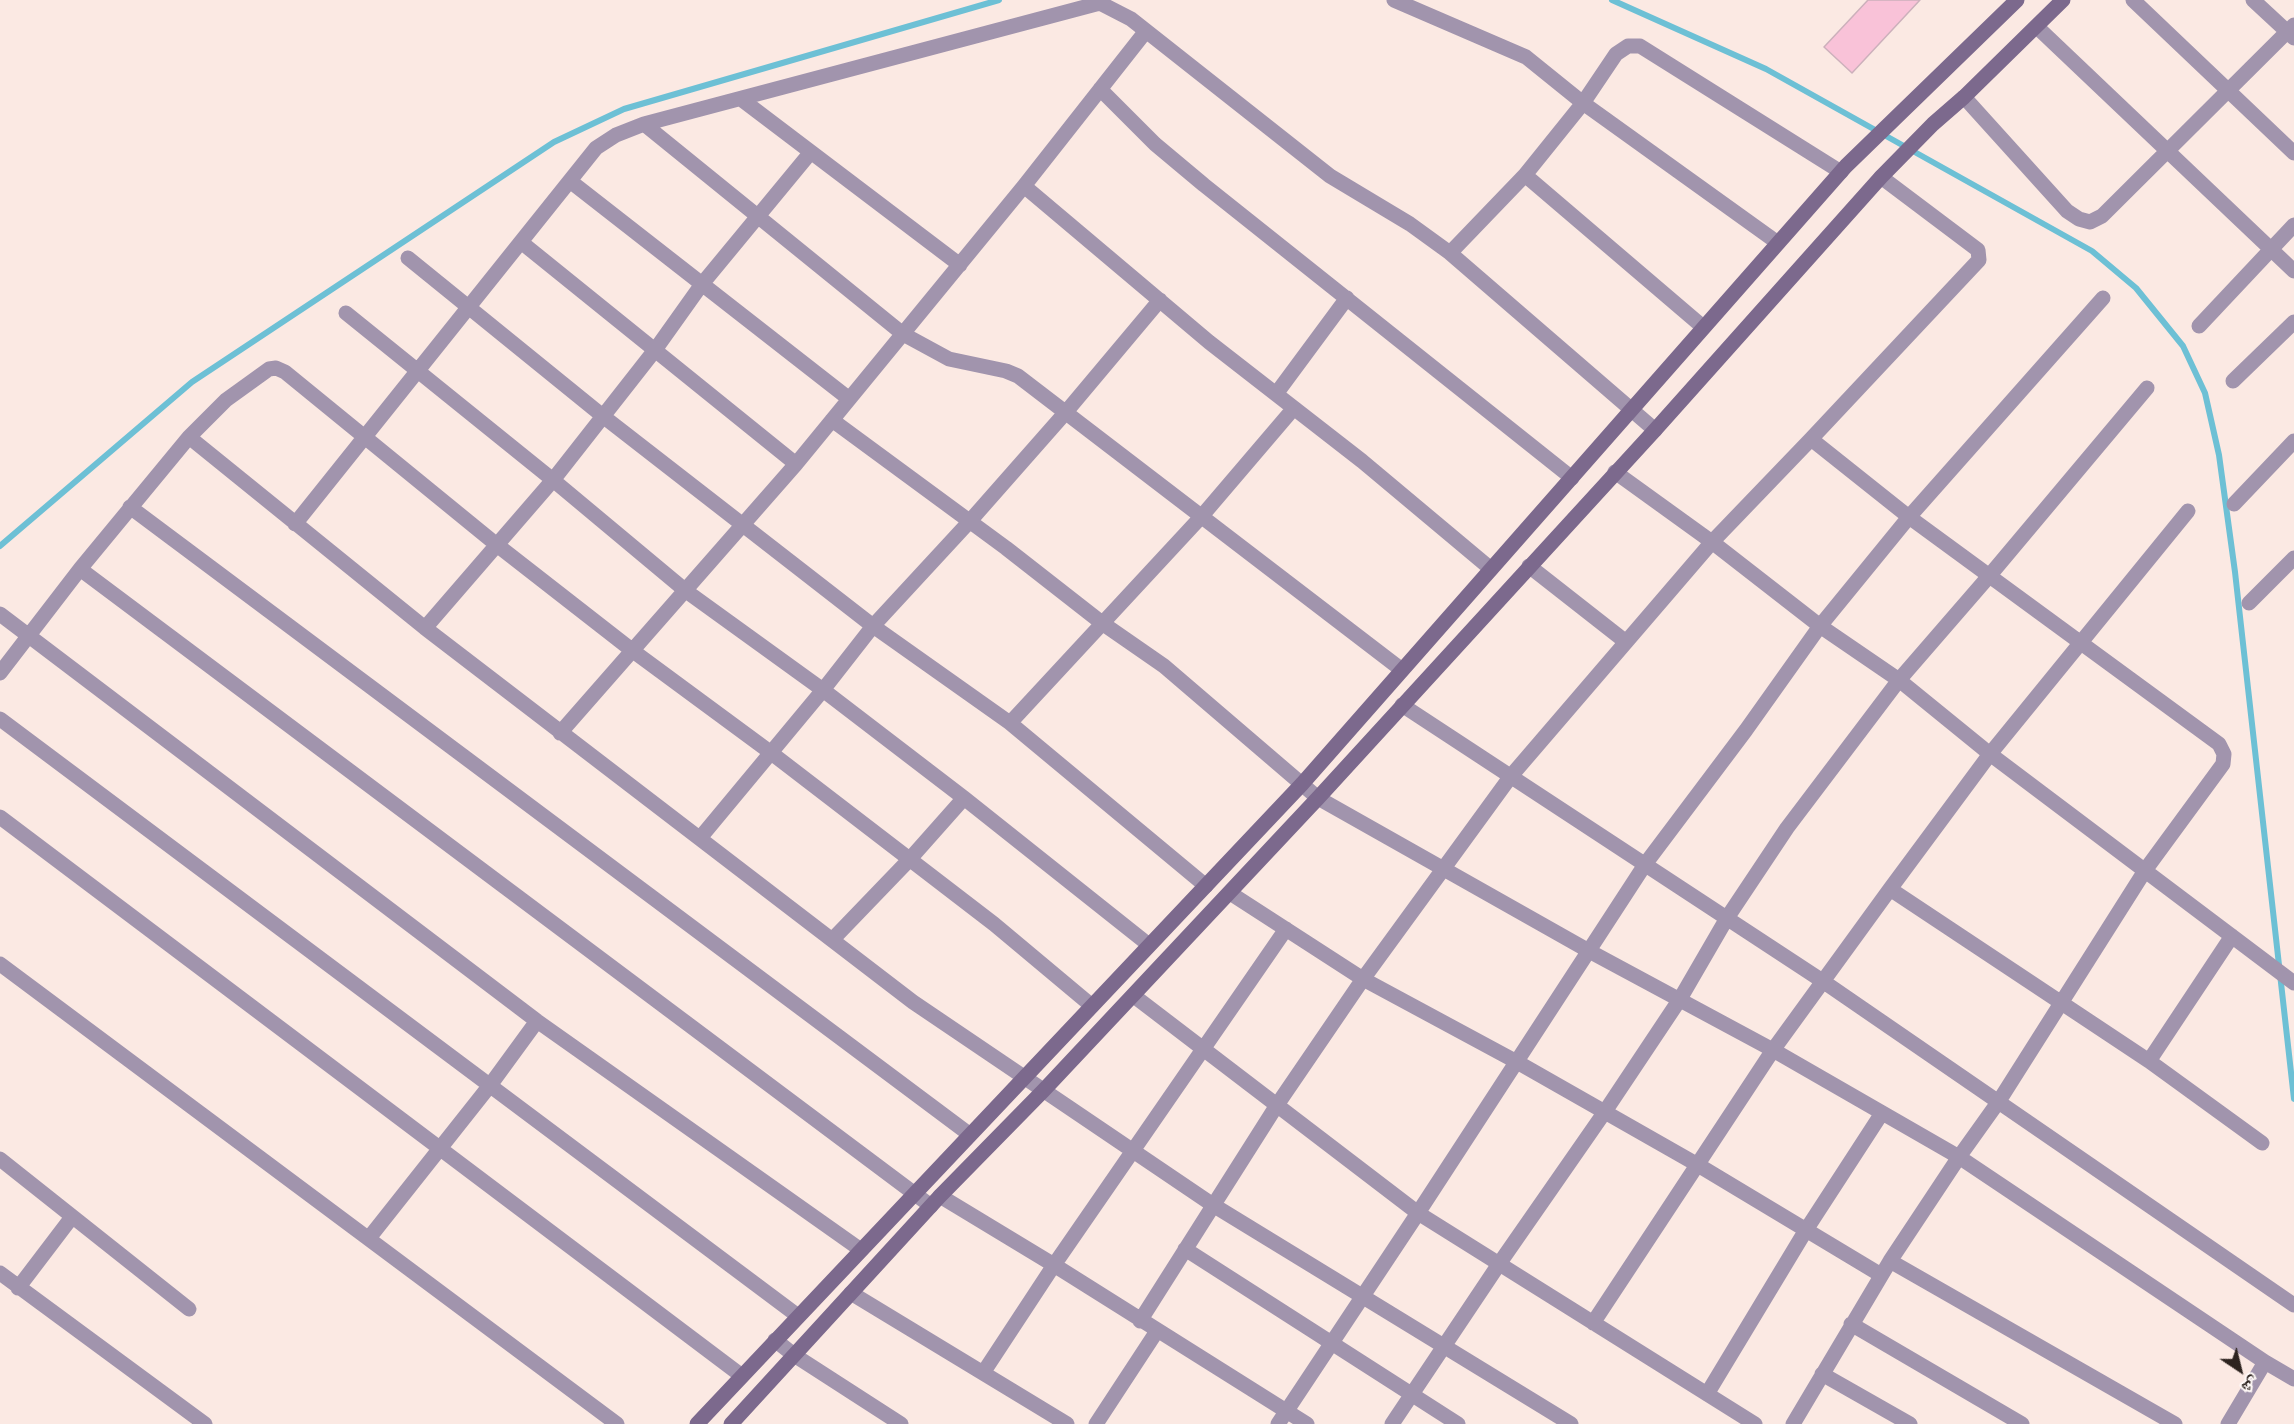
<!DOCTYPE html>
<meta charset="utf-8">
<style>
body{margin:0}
#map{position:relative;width:2294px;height:1424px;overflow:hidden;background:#fbe9e3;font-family:"Space Grotesk","Noto Naskh Arabic",sans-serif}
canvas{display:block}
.north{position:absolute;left:2210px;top:1340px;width:60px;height:60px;-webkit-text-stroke:4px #fff9f7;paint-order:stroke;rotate:145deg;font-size:16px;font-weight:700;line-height:24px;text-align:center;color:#2d231f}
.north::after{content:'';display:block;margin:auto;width:21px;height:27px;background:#2d231f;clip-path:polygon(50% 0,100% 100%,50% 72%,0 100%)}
</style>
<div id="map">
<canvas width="2294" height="1424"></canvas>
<div class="north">ش</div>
</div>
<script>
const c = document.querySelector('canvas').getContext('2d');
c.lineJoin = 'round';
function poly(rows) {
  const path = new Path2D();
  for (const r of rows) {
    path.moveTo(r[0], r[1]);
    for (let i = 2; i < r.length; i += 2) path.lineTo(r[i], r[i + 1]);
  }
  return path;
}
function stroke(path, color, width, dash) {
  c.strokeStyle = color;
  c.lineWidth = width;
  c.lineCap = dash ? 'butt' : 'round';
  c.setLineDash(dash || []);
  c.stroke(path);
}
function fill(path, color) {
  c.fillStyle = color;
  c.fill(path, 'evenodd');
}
stroke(poly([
 [1612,0,1766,69,2092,251,2136,288,2183,346,2205,393,2219,455,2235,572,2294,1099],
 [0,546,192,382,554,142,624,109,999,0]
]), '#6dc0d5', 6);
const building = poly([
 [1868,0,1920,0,1852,73,1824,47,1868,0]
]);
fill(building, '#f9c2d8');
stroke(building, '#ccb0bb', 1.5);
stroke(poly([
 [1394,0,1526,57,1583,103,1778,243],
 [2133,0,2294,153],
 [2253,0,2294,38],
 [2037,27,2294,271],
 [1100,89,1155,144,1204,185,1572,478],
 [1964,97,2067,211,2079,219,2090,222,2102,216,2294,25],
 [741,99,960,265],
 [644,124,903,334,949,359,1006,371,1018,376,1402,670],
 [1525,175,1703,327],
 [570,181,848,398],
 [1024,186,1209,342,1362,461,1491,569],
 [521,242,796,464],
 [1450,253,1525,175,1583,103,1616,54,1628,46,1640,46,1841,172],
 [408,258,604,417,873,626,1010,723,1206,886],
 [346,313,553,480,686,591,823,690,964,798,1149,945],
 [2199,326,2294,225],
 [2233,381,2294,322],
 [1276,394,1347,298],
 [832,420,1006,548,1102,623,1164,666,1318,798,1589,951,1773,1050,1959,1157,2265,1362,2294,1379],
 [189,437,425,628,913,1002,1213,1205,1571,1424],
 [1615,472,1712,542,1820,626,1899,680,1990,754,2294,983],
 [2234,504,2294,441],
 [130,507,969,1134],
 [295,524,596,148,616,135,644,124,1100,3,1131,19,1330,176,1410,224,1450,253,1655,430],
 [1529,566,1626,642],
 [80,569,931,1206],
 [2249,603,2294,558],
 [0,614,537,1021,861,1250],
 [425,628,553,480,655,350,702,284,811,152],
 [0,673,80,569,189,437,226,400,269,369,276,368,285,372,497,545,633,651,770,752,994,924,1092,1006],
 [1402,705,1824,982,2294,1305],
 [0,719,798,1316],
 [1010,723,1201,517,1294,408],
 [560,733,796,464,1024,186,1146,31],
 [0,817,742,1376],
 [700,838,823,690,873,626,970,521,1066,412,1160,300],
 [1890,889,2149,1061,2262,1143],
 [1230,893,1363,979,1517,1062,1698,1165,1881,1275],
 [832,940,909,860,964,798],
 [0,964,617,1424],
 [1134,996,1418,1213,1755,1424],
 [2149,1061,2232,936],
 [0,1159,189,1309],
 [940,1196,1054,1265,1307,1424],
 [369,1238,491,1084,537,1021],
 [1185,1249,1458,1424],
 [1890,1261,2175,1424],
 [0,1273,205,1424],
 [18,1288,72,1217],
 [851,1293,1067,1424],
 [1140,1321,1277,1105,1363,979,1511,776,1712,542,1811,439,1979,260,1978,250,1881,177],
 [1593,1323,1773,1050,1890,889,1990,754,2188,511],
 [1851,1324,2022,1424],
 [775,1340,794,1355,901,1424],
 [983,1373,1054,1265,1286,929],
 [1822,1374,1910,1424],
 [1707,1394,1806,1230,1882,1113],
 [1096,1424,1157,1331],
 [1278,1424,1418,1213,1646,863,1746,730,1820,626,1909,517,2103,298],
 [1392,1424,1499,1264,1604,1113,1680,999,1727,918,1787,828,1899,680,1990,575,2147,388],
 [1793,1424,1890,1261,1959,1157,1999,1101,2146,869,2223,764,2224,754,2219,744,1909,517,1811,439],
 [2228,1424,2265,1362]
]), '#a194ad', 15);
stroke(poly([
 [697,1424,1302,784,1846,166,2017,0],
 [731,1424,940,1196,1043,1091,1318,798,1655,430,1881,177,1933,124,1964,97,2063,0]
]), '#7c698d', 15);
</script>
